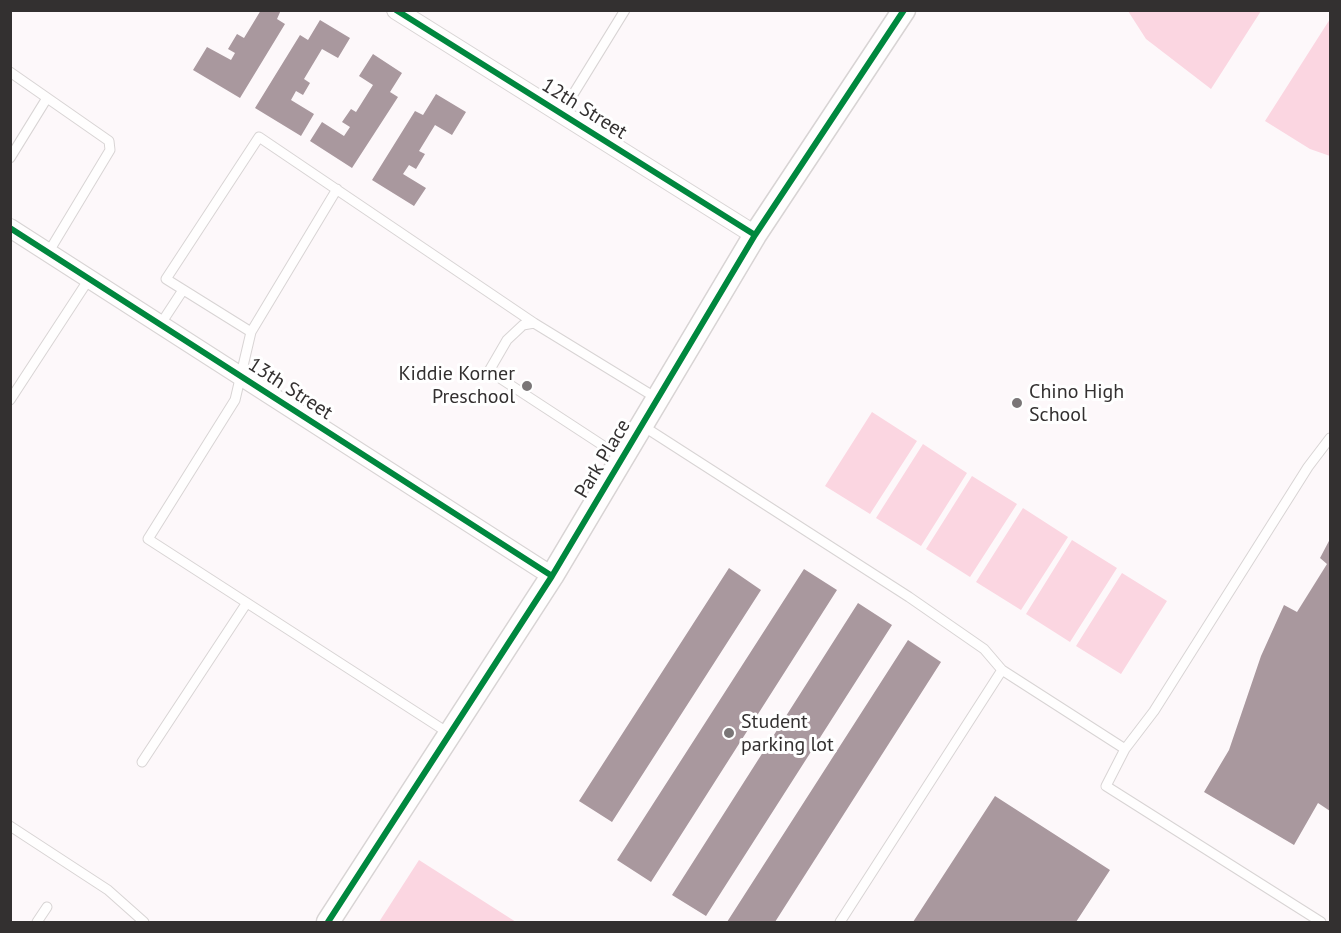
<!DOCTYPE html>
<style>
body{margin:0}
#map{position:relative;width:1341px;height:933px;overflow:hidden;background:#fdf8fa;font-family:"PT Sans",sans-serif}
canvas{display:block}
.frame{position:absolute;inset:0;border:12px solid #333030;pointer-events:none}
</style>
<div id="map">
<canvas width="1341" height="933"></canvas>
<div class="frame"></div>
</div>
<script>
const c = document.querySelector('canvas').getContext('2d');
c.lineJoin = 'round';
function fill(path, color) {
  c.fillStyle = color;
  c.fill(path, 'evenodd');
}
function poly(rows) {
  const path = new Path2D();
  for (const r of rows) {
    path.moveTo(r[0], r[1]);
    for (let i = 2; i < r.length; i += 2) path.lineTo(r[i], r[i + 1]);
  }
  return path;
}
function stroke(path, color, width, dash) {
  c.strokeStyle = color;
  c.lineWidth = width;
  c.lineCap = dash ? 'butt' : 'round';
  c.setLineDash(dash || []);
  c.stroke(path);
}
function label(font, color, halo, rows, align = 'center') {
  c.font = font + ' "PT Sans",sans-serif';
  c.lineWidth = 6;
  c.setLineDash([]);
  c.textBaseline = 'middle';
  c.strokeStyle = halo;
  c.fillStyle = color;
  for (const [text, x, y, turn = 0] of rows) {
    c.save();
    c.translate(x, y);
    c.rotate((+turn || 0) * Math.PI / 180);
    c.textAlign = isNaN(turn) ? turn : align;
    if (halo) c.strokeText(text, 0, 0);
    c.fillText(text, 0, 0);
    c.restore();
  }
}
fill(poly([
 [1128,11,1261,11,1211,89,1146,39],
 [1330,19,1330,156,1310,149,1265,121],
 [872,412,917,441,870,514,825,486],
 [923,444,967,473,921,546,876,518],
 [972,476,1017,504,970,577,926,549],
 [1023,508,1068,537,1021,610,976,582],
 [1072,540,1117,568,1070,642,1026,614],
 [1122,573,1167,601,1121,674,1076,646],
 [419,860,516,922,379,922]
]), '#fbd6e1');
fill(poly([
 [261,10,281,10,277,19,285,24,240,98,193,70,207,47,231,60,235,53,228,49,237,34,244,38],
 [320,20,350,38,338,58,322,49,304,79,310,83,303,95,296,91,291,100,314,114,301,136,255,108,300,35,308,40],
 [373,54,402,73,390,92,398,97,352,168,310,141,322,122,344,136,350,127,342,122,351,109,356,112,373,85,359,76],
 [436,94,466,112,452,135,435,125,419,151,425,154,416,169,409,165,403,174,426,188,414,206,372,180,415,111,423,115],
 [1330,539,1330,811,1318,803,1294,845,1204,792,1229,750,1261,656,1284,605,1297,612,1327,564,1320,558],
 [729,568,761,590,612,822,579,801],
 [804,569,837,590,651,882,617,860],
 [858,603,892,625,706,916,672,895],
 [908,640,941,662,775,922,727,922],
 [995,796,1110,870,1076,922,913,922]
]), '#a9989e');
const service = poly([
 [10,72,109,141,110,150,48,253],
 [561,114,625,10],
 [10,158,47,98],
 [337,189,251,332,235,400,148,539,450,734],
 [534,323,523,325,507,340,489,371,622,458],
 [160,325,183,290],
 [251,332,166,279,259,137,534,323,658,399],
 [10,400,89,279],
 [643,426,909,597,984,649,1002,670,840,922],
 [1002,670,1125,749],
 [142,762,246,604],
 [10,826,108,890,144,922],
 [37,922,47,907],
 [1321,922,1106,786,1125,749,1154,711,1308,467,1330,438]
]);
const minor = poly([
 [396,10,755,235],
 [10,228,552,576]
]);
const tertiary = poly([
 [328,922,552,576,755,235,904,10]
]);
stroke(service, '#d8d4d4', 11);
stroke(minor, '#d8d4d4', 20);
stroke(tertiary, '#d8d4d4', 25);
stroke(service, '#fffefe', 9);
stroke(minor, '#fffefe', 18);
stroke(tertiary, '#fffefe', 22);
stroke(poly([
 [396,10,755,235],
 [10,228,552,576],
 [328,922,552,576,755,235,904,10]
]), '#00873e', 6);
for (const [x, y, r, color] of [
 [527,386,6,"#7a7677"],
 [1017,403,6,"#7a7677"],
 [729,733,6,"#7a7677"]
]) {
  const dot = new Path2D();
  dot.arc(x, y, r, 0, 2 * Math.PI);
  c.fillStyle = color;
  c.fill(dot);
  stroke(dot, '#fff', 2);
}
label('20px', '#333030', '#fff', [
 ["12th Street",584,109,32],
 ["13th Street",290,389,33],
 ["Park Place",603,459,-59]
]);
label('20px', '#333030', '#fff', [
 ["Kiddie Korner",515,374,"right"],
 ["Preschool",515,397,"right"],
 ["Chino High",1029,392],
 ["School",1029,415],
 ["Student",741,722],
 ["parking lot",741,745]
], 'left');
</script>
